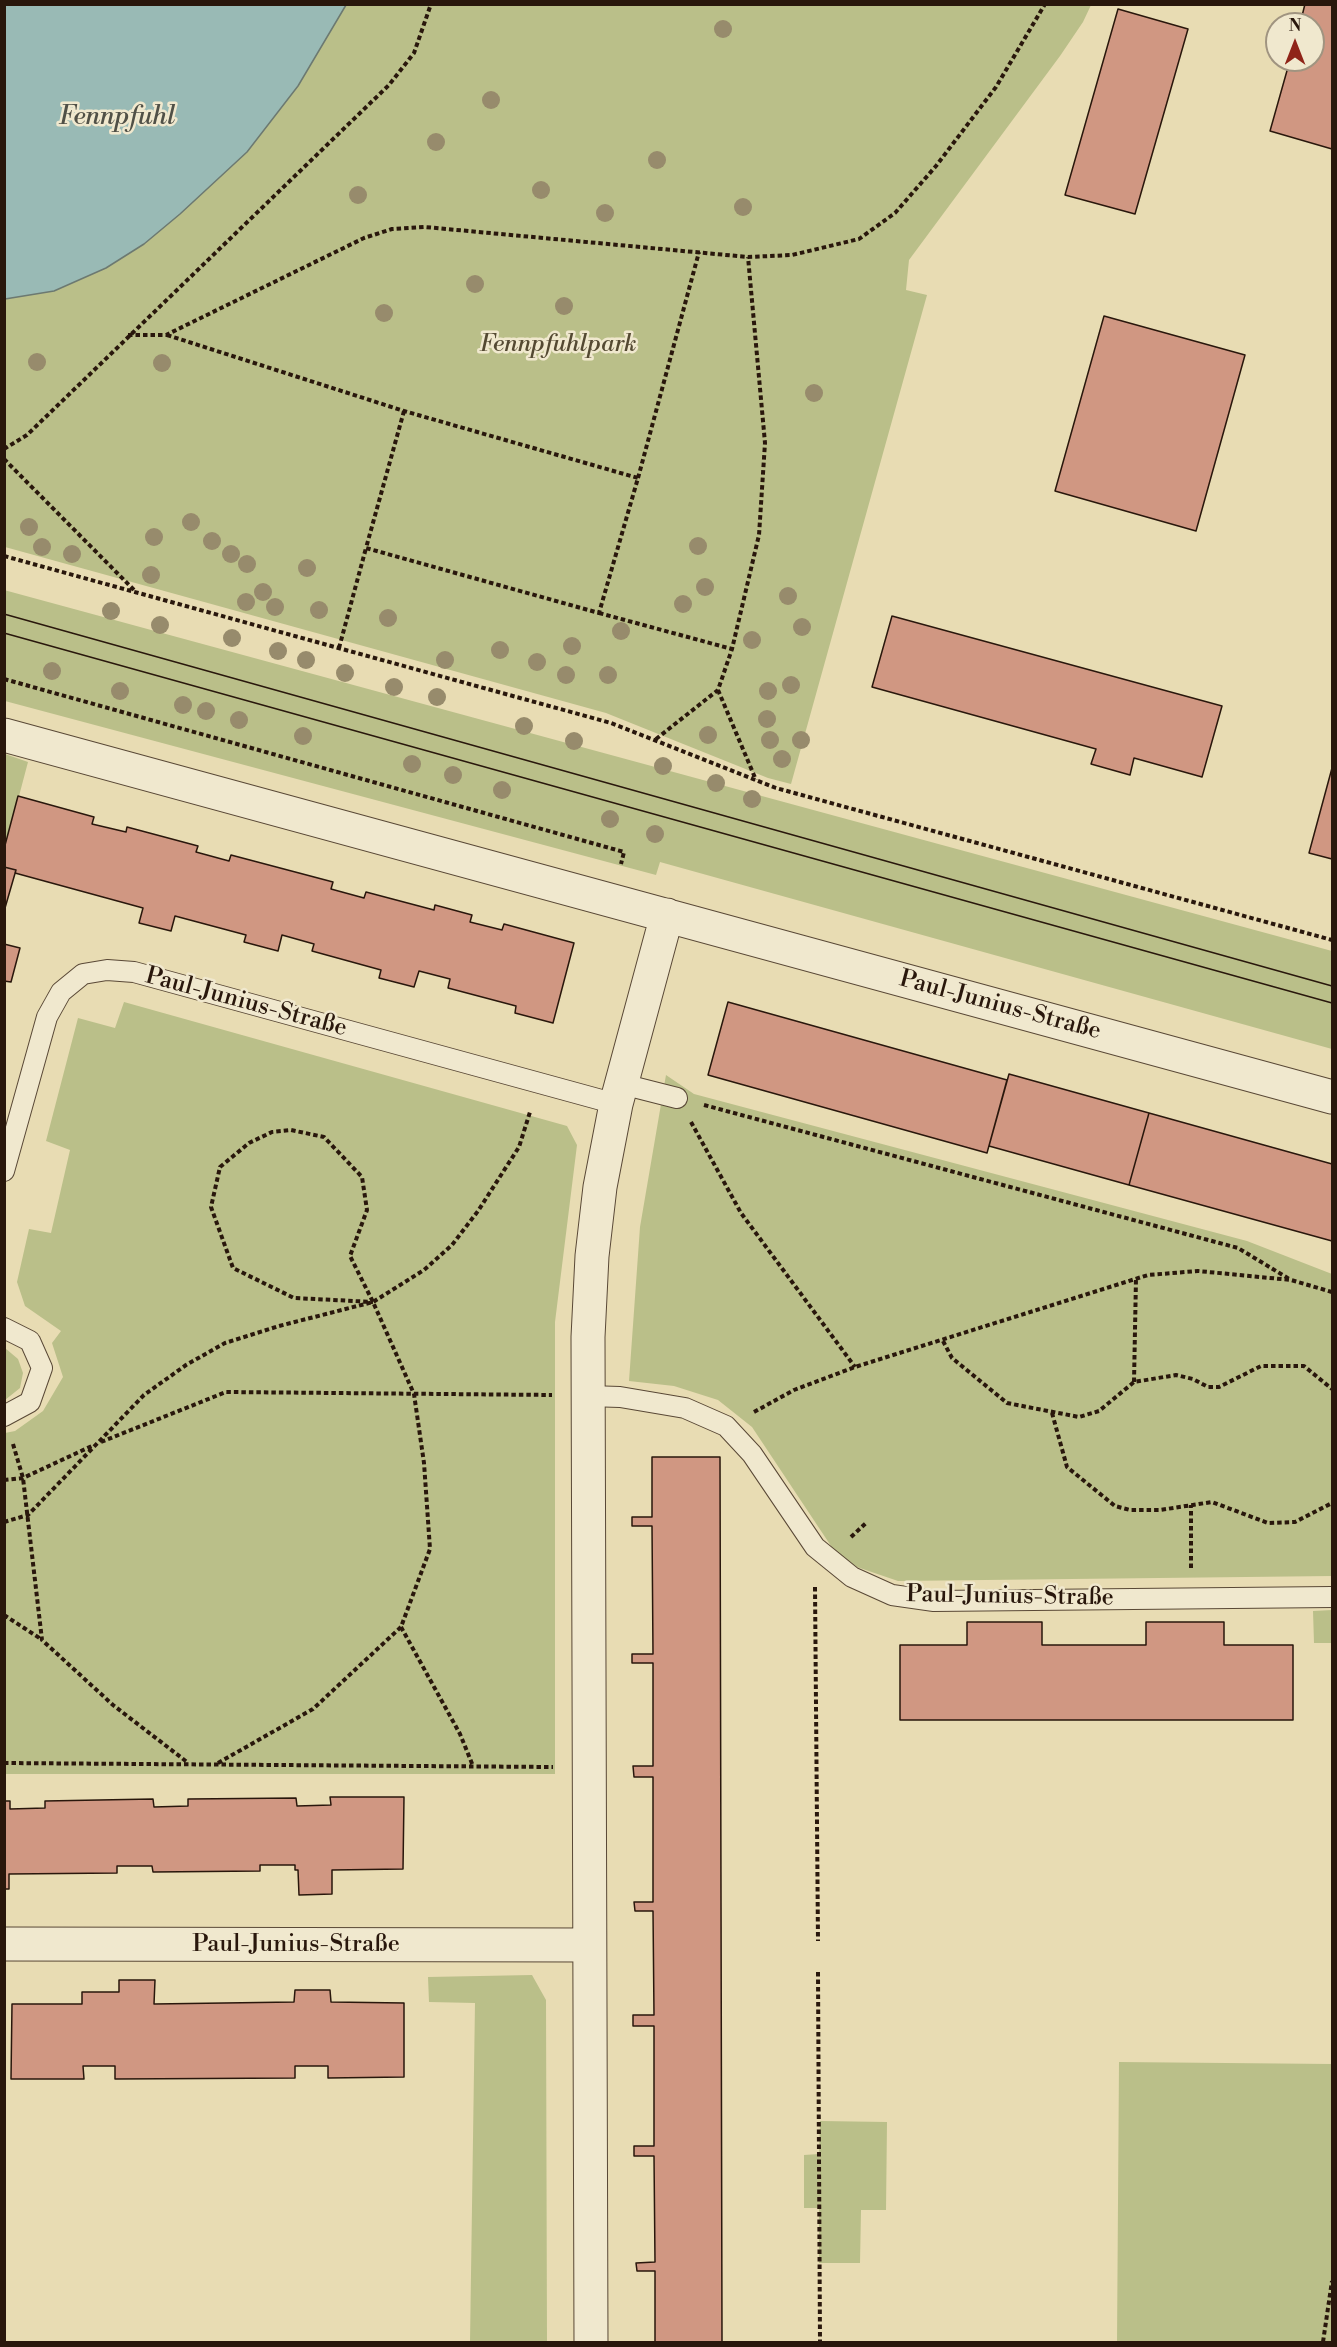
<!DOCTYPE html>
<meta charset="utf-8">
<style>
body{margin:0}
#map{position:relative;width:1337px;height:2347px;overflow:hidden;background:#e8dcb3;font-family:"Libre Bodoni",serif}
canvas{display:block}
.frame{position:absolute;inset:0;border:6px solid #29170c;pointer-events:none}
.north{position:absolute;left:1265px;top:12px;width:60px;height:60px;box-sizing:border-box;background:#f0e8ce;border:2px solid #a09480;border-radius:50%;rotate:0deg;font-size:16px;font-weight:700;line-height:24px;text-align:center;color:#29170c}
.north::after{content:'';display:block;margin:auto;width:21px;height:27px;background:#8f2418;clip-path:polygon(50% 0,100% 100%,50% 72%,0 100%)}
</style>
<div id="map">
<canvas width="1337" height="2347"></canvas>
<div class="frame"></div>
<div class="north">N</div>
</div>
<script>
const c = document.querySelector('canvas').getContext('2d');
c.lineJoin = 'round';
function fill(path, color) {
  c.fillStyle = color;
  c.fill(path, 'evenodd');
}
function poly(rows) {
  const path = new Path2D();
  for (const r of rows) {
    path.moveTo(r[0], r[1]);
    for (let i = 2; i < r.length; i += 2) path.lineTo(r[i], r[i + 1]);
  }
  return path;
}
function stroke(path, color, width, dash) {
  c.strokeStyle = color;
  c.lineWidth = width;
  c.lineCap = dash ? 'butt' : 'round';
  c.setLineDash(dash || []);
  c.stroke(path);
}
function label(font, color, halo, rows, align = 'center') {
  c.font = font + ' "Libre Bodoni",serif';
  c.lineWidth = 5;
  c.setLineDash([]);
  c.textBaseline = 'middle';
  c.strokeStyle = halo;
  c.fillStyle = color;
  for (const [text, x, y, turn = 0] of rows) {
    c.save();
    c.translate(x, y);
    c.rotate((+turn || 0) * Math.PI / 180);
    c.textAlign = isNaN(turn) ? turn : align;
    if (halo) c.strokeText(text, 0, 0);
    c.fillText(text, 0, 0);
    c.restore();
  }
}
fill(poly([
 [4,5,1091,5,1083,22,1060,56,909,260,906,290,927,295,791,784,768,778,606,713,5,547],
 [4,590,1332,951,1332,1049,660,862,656,875,5,701],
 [5,754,28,762,5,849],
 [124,1002,567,1126,577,1145,555,1322,555,1774,5,1774,5,1433,15,1431,43,1411,63,1377,52,1343,61,1331,25,1306,17,1282,29,1229,51,1233,70,1150,46,1141,78,1018,115,1028],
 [666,1075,694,1094,1247,1241,1332,1274,1332,1576,898,1581,857,1567,833,1549,752,1427,718,1400,674,1386,629,1381,640,1227],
 [5,1348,18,1359,23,1373,20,1388,5,1400],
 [1332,1610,1332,1643,1314,1643,1313,1611],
 [532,1975,546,2000,547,2342,470,2342,475,2003,429,2002,428,1977],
 [1119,2062,1332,2064,1332,2342,1117,2342],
 [820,2121,887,2122,886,2210,861,2210,860,2263,819,2263,819,2208,804,2208,804,2155,819,2154]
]), '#babf89');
const water = poly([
 [5,4,346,4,346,5,298,86,247,152,180,214,144,244,106,268,54,291,5,299,5,4]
]);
fill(water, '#99bab5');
stroke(water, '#6c7971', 1.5);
const building = poly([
 [1305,4,1332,4,1332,149,1270,131,1290,60,1313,60,1313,24,1300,24,1305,4],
 [1118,9,1188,29,1135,214,1065,195,1118,9],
 [1104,316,1245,355,1196,531,1055,491,1104,316],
 [892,616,1222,706,1202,777,1134,758,1130,775,1091,764,1096,749,872,687,892,616],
 [1332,768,1332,859,1309,853,1332,768],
 [18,796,94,817,92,824,126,832,127,827,198,846,196,852,229,861,231,855,333,882,331,889,364,898,366,892,434,910,435,905,472,915,470,922,502,930,504,924,574,943,553,1023,515,1013,516,1006,448,988,450,979,419,971,414,987,379,978,381,970,312,951,314,944,282,935,278,951,244,942,246,935,175,916,171,931,139,923,143,908,15,873,16,870,4,867,4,849,18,796],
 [4,867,16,870,5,908,4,908,4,867],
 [4,944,20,948,11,982,4,981,4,944],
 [728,1002,1007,1080,987,1153,708,1075,728,1002],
 [1009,1074,1149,1113,1129,1185,989,1146,1009,1074],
 [1149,1113,1332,1164,1332,1241,1129,1185,1149,1113],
 [652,1457,720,1457,722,2342,655,2342,655,2271,637,2271,636,2263,655,2262,654,2156,634,2156,634,2146,654,2146,654,2026,633,2026,633,2015,654,2015,653,1911,635,1911,634,1902,653,1902,653,1777,634,1777,633,1766,653,1766,653,1663,632,1663,632,1654,653,1654,652,1526,632,1526,632,1517,652,1517,652,1457],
 [967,1622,1042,1622,1042,1645,1146,1645,1146,1622,1224,1622,1224,1645,1293,1645,1293,1720,900,1720,900,1645,967,1645,967,1622],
 [330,1797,404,1797,403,1869,332,1870,332,1894,299,1895,298,1870,295,1870,295,1865,260,1865,260,1871,153,1872,152,1866,117,1866,117,1873,9,1874,9,1889,4,1889,4,1801,10,1801,10,1809,45,1808,45,1801,153,1799,154,1807,188,1806,188,1799,296,1798,297,1806,331,1805,330,1797],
 [119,1980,155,1980,154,2004,294,2002,295,1990,330,1990,331,2002,404,2003,404,2077,328,2078,328,2066,295,2066,295,2078,115,2079,115,2066,83,2066,84,2079,11,2079,12,2004,82,2004,82,1992,119,1992,119,1980]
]);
fill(building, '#d09782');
stroke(building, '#29170c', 1.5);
const lane = poly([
 [622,1084,677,1098],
 [4,1171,47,1017,61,992,83,974,107,970,134,972,616,1104],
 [4,1328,30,1341,42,1368,30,1402,4,1416],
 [588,1396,620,1397,685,1408,726,1426,752,1454,815,1547,852,1577,892,1595,934,1601,1332,1597]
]);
const street = poly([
 [4,735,1332,1097],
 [4,1944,588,1945],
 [591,2342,588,1337,592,1256,600,1187,616,1104,667,915]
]);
stroke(lane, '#594836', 22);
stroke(street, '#594836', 35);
stroke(poly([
 [128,335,166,335,364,238,392,229,425,227,748,257,792,255,859,239,895,213,936,166,996,87,1045,4],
 [167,335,404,411,638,478,599,613,366,548,404,411],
 [4,449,27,435,389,85,414,53,431,4],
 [4,459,137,593],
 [638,478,699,252],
 [4,556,611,723,776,788,1332,940],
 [599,613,732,649],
 [339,648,366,548],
 [4,679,624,852,621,864],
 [718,690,756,780],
 [656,739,718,690,732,649,759,535,765,443,748,257],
 [704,1105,1238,1248,1291,1280],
 [691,1122,741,1213,855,1367],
 [943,1341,952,1358,1007,1403,1079,1417,1099,1411,1134,1382,1176,1375,1193,1379,1208,1387,1219,1387,1261,1366,1304,1366,1332,1389],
 [1134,1382,1136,1278],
 [754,1412,794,1390,855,1367,1148,1275,1198,1271,1291,1280,1332,1292],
 [1052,1413,1067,1467,1115,1506,1130,1510,1160,1510,1212,1502,1268,1523,1295,1522,1332,1503],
 [101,1442,226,1392,552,1395],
 [13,1444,23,1478,42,1640,113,1705,187,1762],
 [4,1480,23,1478,94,1445],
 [4,1522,28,1515,144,1395,186,1365,225,1343,279,1326,373,1302,424,1270,452,1245,478,1211,519,1147,530,1112],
 [851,1537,866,1523],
 [1191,1568,1191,1505],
 [815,1587,818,1941],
 [4,1615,41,1639],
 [401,1627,460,1734,473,1766],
 [4,1763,553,1767],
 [218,1763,313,1709,401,1627,430,1549,424,1463,414,1394,373,1302,350,1256,367,1210,362,1177,324,1137,291,1130,272,1132,249,1143,220,1167,211,1207,233,1268,294,1298,373,1302],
 [818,1972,820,2342],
 [1323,2342,1332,2281]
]), '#29170c', 4, [4.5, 3]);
stroke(lane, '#f0e8ce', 20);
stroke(street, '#f0e8ce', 33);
stroke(poly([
 [4,614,1332,986],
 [4,633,1332,1003]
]), '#29170c', 1.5);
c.fillStyle = '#978b6c';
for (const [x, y] of [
 [723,29],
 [491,100],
 [436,142],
 [657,160],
 [541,190],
 [358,195],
 [743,207],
 [605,213],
 [475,284],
 [564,306],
 [384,313],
 [37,362],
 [162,363],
 [814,393],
 [191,522],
 [29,527],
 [154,537],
 [212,541],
 [698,546],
 [42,547],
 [72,554],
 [231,554],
 [247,564],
 [307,568],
 [151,575],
 [705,587],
 [263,592],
 [788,596],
 [246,602],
 [683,604],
 [275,607],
 [319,610],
 [111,611],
 [388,618],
 [160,625],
 [802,627],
 [621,631],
 [232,638],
 [752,640],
 [572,646],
 [500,650],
 [278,651],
 [306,660],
 [445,660],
 [537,662],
 [52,671],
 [345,673],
 [566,675],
 [608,675],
 [791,685],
 [394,687],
 [120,691],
 [768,691],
 [437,697],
 [183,705],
 [206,711],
 [767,719],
 [239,720],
 [524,726],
 [708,735],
 [303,736],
 [770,740],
 [801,740],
 [574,741],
 [782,759],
 [412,764],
 [663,766],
 [453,775],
 [716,783],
 [502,790],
 [752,799],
 [610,819],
 [655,834]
]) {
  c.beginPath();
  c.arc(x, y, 9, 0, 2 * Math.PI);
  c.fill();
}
label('italic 24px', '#544932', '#f0e8ce', [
 ["Fennpfuhlpark",558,345]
]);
label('24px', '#29170c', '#f0e8ce', [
 ["Paul-Junius-Straße",246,1003,15],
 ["Paul-Junius-Straße",1000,1006,15],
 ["Paul-Junius-Straße",1010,1597,1],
 ["Paul-Junius-Straße",296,1945]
]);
label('italic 26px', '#505047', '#f0e8ce', [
 ["Fennpfuhl",117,118]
]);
</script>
